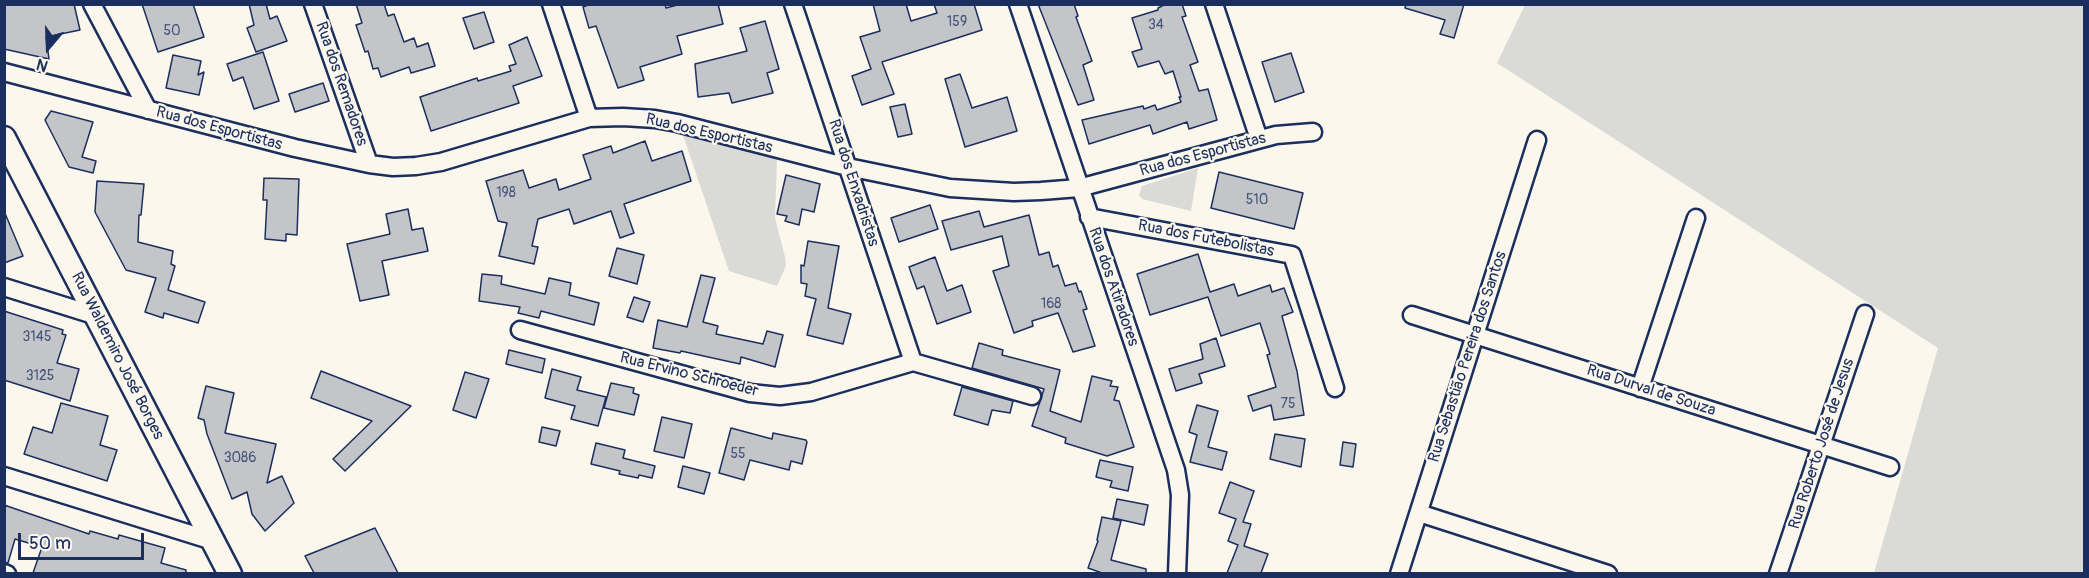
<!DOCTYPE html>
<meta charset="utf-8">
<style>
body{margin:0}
#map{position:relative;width:2089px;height:578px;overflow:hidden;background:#fbf7ec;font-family:Pangolin,sans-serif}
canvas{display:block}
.frame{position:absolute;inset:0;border:6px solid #1b2f5e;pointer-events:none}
.north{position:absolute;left:18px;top:18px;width:60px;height:60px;-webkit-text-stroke:4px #fbf7ec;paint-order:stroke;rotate:199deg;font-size:16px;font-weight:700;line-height:24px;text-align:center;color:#1b2f5e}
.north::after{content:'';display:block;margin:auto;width:21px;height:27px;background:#1b2f5e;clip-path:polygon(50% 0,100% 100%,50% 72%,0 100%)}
.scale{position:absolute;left:18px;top:533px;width:126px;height:27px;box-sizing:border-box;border:3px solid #1b2f5e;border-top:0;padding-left:8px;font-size:18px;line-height:21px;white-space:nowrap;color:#1b2f5e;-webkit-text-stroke:4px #fbf7ec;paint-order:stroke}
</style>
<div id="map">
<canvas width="2089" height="578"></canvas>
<div class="frame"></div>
<div class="north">N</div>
<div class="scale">50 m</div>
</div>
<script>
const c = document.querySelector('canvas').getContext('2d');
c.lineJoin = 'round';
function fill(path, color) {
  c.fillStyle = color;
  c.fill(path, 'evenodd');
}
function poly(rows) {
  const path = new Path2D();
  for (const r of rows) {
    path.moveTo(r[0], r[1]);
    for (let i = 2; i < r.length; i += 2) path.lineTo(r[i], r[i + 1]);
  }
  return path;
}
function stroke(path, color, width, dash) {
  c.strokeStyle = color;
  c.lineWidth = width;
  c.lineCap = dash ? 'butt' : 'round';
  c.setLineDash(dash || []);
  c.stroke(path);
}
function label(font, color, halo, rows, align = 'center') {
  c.font = font + ' Pangolin,sans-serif';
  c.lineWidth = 4.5;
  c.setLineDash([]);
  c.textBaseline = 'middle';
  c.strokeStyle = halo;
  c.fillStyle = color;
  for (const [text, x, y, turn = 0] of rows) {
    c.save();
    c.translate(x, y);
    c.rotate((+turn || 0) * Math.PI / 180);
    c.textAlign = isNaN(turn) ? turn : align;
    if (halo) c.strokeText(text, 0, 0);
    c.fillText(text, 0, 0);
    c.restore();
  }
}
fill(poly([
 [1525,5,2084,5,2084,573,1874,573,1938,348,1497,63],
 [682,132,777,158,775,218,785,257,786,266,777,286,729,271],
 [1198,168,1191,211,1142,199,1139,195,1142,186]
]), '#dadad7');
const building = poly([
 [4,4,74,4,80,30,46,37,49,59,4,49,4,4],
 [142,4,193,4,204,37,158,52,142,4],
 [249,4,266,4,270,19,277,16,287,41,256,52,247,28,254,25,249,4],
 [356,4,384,4,388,16,394,14,404,42,414,38,417,47,428,43,435,66,411,73,409,67,381,77,378,68,373,69,368,51,365,52,356,25,362,23,356,4],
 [591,4,665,4,666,8,681,4,718,4,723,24,677,36,682,54,640,67,644,80,618,88,596,26,589,28,583,7,591,4],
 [873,4,906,4,911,21,937,13,934,4,974,4,982,30,882,62,894,94,862,105,852,76,871,69,860,37,880,31,873,4],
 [1038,4,1074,4,1078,16,1076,17,1092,61,1083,65,1094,100,1078,105,1038,4],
 [1166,4,1182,4,1186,16,1182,17,1198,62,1190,65,1199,91,1208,89,1217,120,1189,129,1187,122,1153,134,1150,125,1089,144,1082,120,1143,106,1144,109,1155,105,1157,110,1181,102,1179,97,1181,97,1173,71,1165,74,1159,61,1138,67,1132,52,1142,49,1132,18,1158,10,1158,8,1166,4],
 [1406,4,1464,4,1454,38,1440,34,1445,20,1405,8,1406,4],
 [484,12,494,42,474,49,463,18,484,12],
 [765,21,779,69,767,73,773,93,732,103,729,93,698,97,695,64,747,51,740,28,765,21],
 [527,37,542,76,513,86,519,103,431,131,420,97,477,78,478,81,511,71,509,66,516,64,509,45,527,37],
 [263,52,279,101,254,109,243,77,233,81,227,64,263,52],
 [1291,53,1304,92,1275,102,1262,62,1291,53],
 [173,55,201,61,198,75,204,72,199,95,166,88,173,55],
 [960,74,972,108,1007,97,1017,131,965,147,945,79,960,74],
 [323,83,329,101,295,112,289,94,323,83],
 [905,104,912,134,898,137,890,107,905,104],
 [51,111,93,122,82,157,96,161,93,173,69,167,45,120,51,111],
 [645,141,652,161,682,151,691,181,624,204,634,233,620,238,611,211,574,224,569,209,538,219,532,246,538,247,534,264,499,256,507,223,498,221,486,181,523,170,529,188,556,179,559,190,591,179,583,155,611,146,613,153,645,141],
 [1219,172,1303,193,1294,229,1211,208,1219,172],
 [786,175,820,184,814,212,802,209,799,225,785,221,787,216,777,214,786,175],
 [264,178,299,179,297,235,286,234,286,241,265,239,267,200,263,200,264,178],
 [97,181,144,184,141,215,139,215,138,242,173,251,171,264,175,266,168,290,205,302,198,323,164,313,163,318,145,312,156,278,126,270,95,212,97,181],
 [930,205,938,229,899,242,891,218,930,205],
 [408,209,412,230,423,228,428,251,382,261,389,295,360,301,347,244,390,234,386,214,408,209],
 [4,211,23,256,4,263,4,211],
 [979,211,984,227,1029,215,1039,255,1049,252,1053,267,1058,265,1065,286,1076,283,1079,292,1081,291,1087,309,1083,310,1095,346,1073,352,1058,313,1032,321,1033,326,1014,333,993,271,1009,266,1002,236,951,250,942,221,979,211],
 [808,241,839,246,828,308,851,314,843,344,807,335,816,299,805,296,807,284,801,283,801,265,804,266,808,241],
 [617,248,644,255,637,284,609,276,617,248],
 [1198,254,1210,292,1234,284,1238,296,1270,285,1272,292,1284,288,1293,312,1282,316,1297,371,1304,415,1274,420,1271,405,1253,411,1248,396,1276,387,1267,355,1270,354,1260,323,1221,336,1208,297,1150,315,1137,274,1198,254],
 [935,257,947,291,962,285,971,312,937,324,924,286,917,289,909,267,935,257],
 [482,274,502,276,501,284,545,294,549,278,571,283,569,295,599,303,594,325,541,311,539,318,518,313,520,307,479,301,482,274],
 [701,275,715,278,703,322,718,326,716,334,763,344,767,331,783,335,775,367,741,357,740,364,681,351,680,353,653,348,658,320,687,327,701,275],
 [634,297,650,302,643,322,627,317,634,297],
 [4,311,63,330,62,334,66,335,57,363,79,369,70,401,4,380,4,311],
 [1216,338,1225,366,1199,374,1202,383,1176,391,1169,369,1203,359,1200,344,1216,338],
 [979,343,1003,350,1002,355,1060,370,1050,411,1081,422,1092,376,1112,381,1110,386,1118,387,1114,400,1119,401,1134,447,1107,456,1065,443,1066,438,1032,426,1044,389,972,368,979,343],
 [509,350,545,359,542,373,506,364,509,350],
 [552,369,581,377,577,390,606,397,598,426,571,419,575,406,545,398,552,369],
 [321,371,411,406,345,471,333,459,372,421,311,398,321,371],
 [465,372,489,379,476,418,453,410,465,372],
 [611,383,634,388,633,393,639,395,634,415,604,408,611,383],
 [206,386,234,393,225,433,276,444,267,483,282,476,294,503,265,531,252,514,247,492,232,499,207,434,204,420,198,418,206,386],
 [962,387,1013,401,1010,413,992,410,988,425,954,415,962,387],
 [61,403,108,416,100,445,117,450,107,481,24,454,33,427,52,433,61,403],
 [1197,405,1218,411,1208,447,1227,452,1222,470,1190,462,1197,435,1189,432,1197,405],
 [662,417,692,424,684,458,654,451,662,417],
 [542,427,560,431,556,446,539,442,542,427],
 [731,428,772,439,773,433,806,440,807,442,802,464,791,461,789,470,750,460,744,480,719,473,731,428],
 [1275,434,1305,439,1301,467,1270,459,1275,434],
 [1343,442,1356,444,1353,467,1340,465,1343,442],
 [596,443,625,450,623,458,655,466,652,478,639,475,638,478,619,474,620,471,591,464,596,443],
 [1100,460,1133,467,1128,491,1110,487,1112,481,1096,477,1100,460],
 [683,466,710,473,704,494,678,487,683,466],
 [1230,482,1254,491,1243,522,1251,524,1244,546,1268,554,1261,573,1227,573,1238,545,1228,541,1236,519,1219,513,1230,482],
 [1117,499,1148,505,1144,525,1113,518,1117,499],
 [4,505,89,534,90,531,118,539,119,535,165,548,161,563,186,570,186,573,33,573,42,547,15,539,8,563,4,562,4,505],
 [1102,517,1121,521,1111,560,1146,569,1146,573,1102,573,1088,568,1098,541,1097,540,1102,517],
 [375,528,398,573,314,573,305,556,375,528]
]);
fill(building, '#c3c5c9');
stroke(building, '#1b2f5e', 1.5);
const minor = poly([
 [92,4,148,110],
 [313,4,369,164],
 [551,4,589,118],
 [793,4,913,362],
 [1018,4,1176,470,1180,495,1177,574],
 [1214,4,1259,139],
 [4,72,295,148,369,164,393,167,416,166,441,162,589,118,623,117,655,119,677,123,848,167,950,188,1014,192,1041,191,1079,188,1276,135,1313,132],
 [1089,217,1292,255,1335,388],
 [4,287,97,316],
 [1412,315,1890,467],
 [520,330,750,393,780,396,811,392,913,362,1032,396],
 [1640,388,1696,218],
 [4,476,213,541],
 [1419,513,1608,574],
 [4,573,7,574],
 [1399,574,1537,140],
 [1778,574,1865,314]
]);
const secondary = poly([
 [4,138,230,574]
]);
stroke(minor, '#1b2f5e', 21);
stroke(secondary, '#1b2f5e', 27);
stroke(minor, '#fbf7ec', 16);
stroke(secondary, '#fbf7ec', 22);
label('14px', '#455479', null, [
 ["159",957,22],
 ["34",1156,25],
 ["50",172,31],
 ["198",506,193],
 ["510",1257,200],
 ["168",1051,304],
 ["3145",37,337],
 ["3125",40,376],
 ["75",1288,404],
 ["55",738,454],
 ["3086",240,458]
]);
label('16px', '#1b2f5e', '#fbf7ec', [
 ["Rua dos Remadores",341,84,71],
 ["Rua dos Esportistas",219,129,15],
 ["Rua dos Esportistas",709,134,13],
 ["Rua dos Esportistas",1203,155,-15],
 ["Rua dos Enxadristas",853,183,72],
 ["Rua dos Futebolistas",1206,239,11],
 ["Rua dos Atiradores",1113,287,71],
 ["Rua Waldemiro José Borges",117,356,63],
 ["Rua Sebastião Pereira dos Santos",1468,357,-72],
 ["Rua Ervino Schroeder",689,375,14],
 ["Rua Durval de Souza",1651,391,18],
 ["Rua Roberto José de Jesus",1822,444,-72]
]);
</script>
